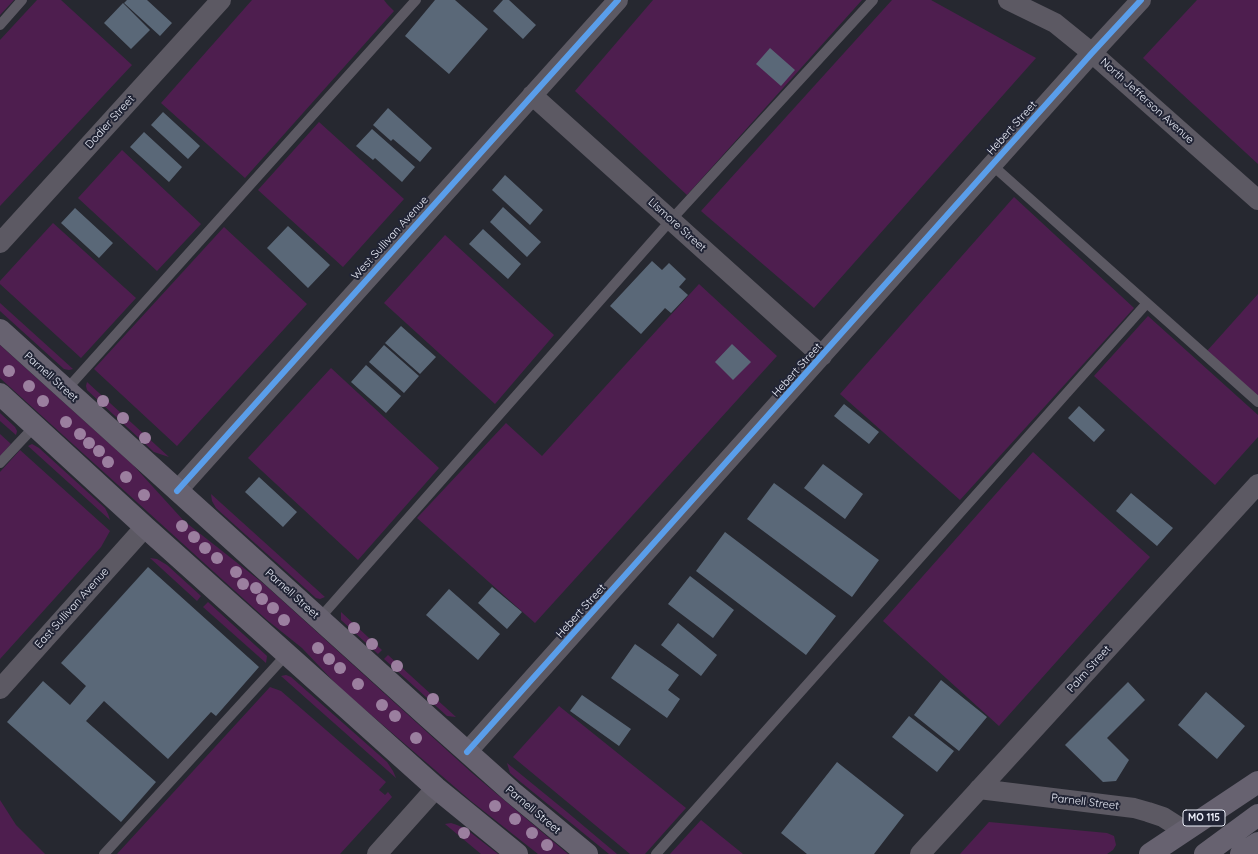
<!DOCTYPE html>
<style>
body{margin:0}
canvas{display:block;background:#262830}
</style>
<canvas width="1258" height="854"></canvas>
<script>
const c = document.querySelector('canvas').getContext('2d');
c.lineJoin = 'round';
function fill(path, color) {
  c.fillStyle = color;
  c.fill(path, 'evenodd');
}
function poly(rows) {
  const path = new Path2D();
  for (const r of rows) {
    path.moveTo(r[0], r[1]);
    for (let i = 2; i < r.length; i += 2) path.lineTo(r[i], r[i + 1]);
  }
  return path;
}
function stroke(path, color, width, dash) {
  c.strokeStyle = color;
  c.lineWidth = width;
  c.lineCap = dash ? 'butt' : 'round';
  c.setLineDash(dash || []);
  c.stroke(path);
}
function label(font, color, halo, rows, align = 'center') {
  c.font = font + ' Quicksand,sans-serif';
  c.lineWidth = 4;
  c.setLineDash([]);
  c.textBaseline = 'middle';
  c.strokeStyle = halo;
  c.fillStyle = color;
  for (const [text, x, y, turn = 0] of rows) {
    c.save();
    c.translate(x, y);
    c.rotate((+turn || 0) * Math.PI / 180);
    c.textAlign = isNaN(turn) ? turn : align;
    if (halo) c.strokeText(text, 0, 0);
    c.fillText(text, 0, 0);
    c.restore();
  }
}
fill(poly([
 [0,0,14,0,0,15],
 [37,0,61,0,132,65,0,206,0,40],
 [252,0,384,0,387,4,394,11,245,178,161,103],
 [653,0,862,0,687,195,575,91],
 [892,0,931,0,1036,58,814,308,701,211],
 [1197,0,1258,0,1258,164,1143,58],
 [319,122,404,199,343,267,258,190],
 [122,150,201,224,157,271,78,198],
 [1014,197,1134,308,960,500,840,394],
 [53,223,136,298,81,358,0,284,0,281],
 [224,227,307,304,177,446,94,369],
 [445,235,554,335,495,404,384,303],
 [699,284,777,356,535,623,417,518,506,423,542,456],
 [1258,294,1258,397,1207,351],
 [0,303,73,369,69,370,64,369,0,311],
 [1148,316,1258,415,1258,437,1215,485,1094,376],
 [0,345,133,465,184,521,264,584,472,773,568,854,538,854,471,801,340,688,302,648,267,620,0,378],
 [331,368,439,468,358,560,248,458],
 [87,382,169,457,154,452,87,390,86,386],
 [0,413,15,427,17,431,16,435,0,421],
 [0,434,11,444,0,456],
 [32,444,39,448,105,508,108,514,110,520,28,446],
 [20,450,110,531,101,547,0,659,0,472],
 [1033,452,1150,557,999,726,883,621],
 [211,494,325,597,320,599,316,598,216,508,212,501],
 [150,558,157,559,167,565,201,596,197,601],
 [208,602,267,656,266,663,203,607],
 [341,612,382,650,378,654,341,620],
 [388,655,456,717,447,716,384,659],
 [286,675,291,677,387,762,393,771,396,778,281,676],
 [270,687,281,691,386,782,379,790,385,795,388,792,392,797,340,854,117,854],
 [559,706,686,808,645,854,630,854,513,757],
 [507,763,567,812,617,854,609,854,517,779,510,773],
 [0,800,16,825,45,854,0,854],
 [701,820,743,854,670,854],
 [989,822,1107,833,1114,836,1116,845,1113,850,1107,854,960,854],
 [451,823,457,825,466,829,498,854,481,854,445,824]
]), '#4e1e4f');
fill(poly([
 [127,0,147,0,172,23,160,36,124,3],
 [435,0,455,0,488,29,449,74,405,36],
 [503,0,509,0,536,25,523,39,493,11],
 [123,3,150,30,131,49,104,23],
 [770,48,795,70,781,86,756,64],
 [388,108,432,148,420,162,393,139,391,141,373,125],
 [163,112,200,146,188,159,151,125],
 [372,129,415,167,402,182,375,158,373,160,356,146],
 [144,132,182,167,169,182,130,147],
 [505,175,543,210,530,225,492,190],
 [503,207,541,242,527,257,490,222],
 [75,208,113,243,99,258,61,223],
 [288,226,330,265,308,288,267,248],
 [483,229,521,264,508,279,469,244],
 [652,261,662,270,669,263,686,279,679,287,688,295,671,313,665,308,641,334,610,306],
 [401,326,436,357,420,374,385,343],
 [732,344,751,362,733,380,715,362],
 [384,345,419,376,404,393,369,362],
 [366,365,401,396,386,413,351,382],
 [844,404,879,432,869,444,834,416],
 [1079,406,1105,430,1094,442,1068,418],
 [823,464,863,494,845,519,804,488],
 [259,477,297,512,283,527,245,492],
 [774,483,879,560,852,597,747,519],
 [1131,493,1173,528,1157,546,1116,511],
 [725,532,836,616,806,655,696,571],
 [148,567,259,667,216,716,211,712,168,759,104,701,86,721,156,782,121,822,7,722,43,681,70,705,86,686,61,663],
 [690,576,734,610,713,638,668,604],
 [492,587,522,612,507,629,478,603],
 [449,589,500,634,478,660,426,615],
 [678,623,717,655,701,676,661,645],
 [635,644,679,675,668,690,680,699,667,718,611,678],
 [941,680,987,717,959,751,914,715],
 [1128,682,1145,700,1107,738,1129,760,1116,781,1103,782,1065,745],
 [1206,692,1245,726,1217,759,1178,725],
 [582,695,631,729,619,746,570,711],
 [909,716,954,751,937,772,892,737],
 [837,762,904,815,874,854,807,854,781,833]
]), '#5a6878');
stroke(poly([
 [0,25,22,0],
 [992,165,1258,402],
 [66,390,416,0],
 [0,463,35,426],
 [319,619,671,220,873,0],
 [104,854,286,655],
 [656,854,1147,303]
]), '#5c5963', 10);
stroke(poly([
 [1008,0,1055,23,1092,53,1258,200],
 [532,95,822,356],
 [0,243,221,0],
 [177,491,618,0],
 [0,689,145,527],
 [467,752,1092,53,1141,0],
 [979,789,1134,808,1148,812,1163,817,1185,831],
 [377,854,436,788],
 [920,854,1258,484]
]), '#5c5963', 20);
stroke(poly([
 [0,330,428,717,512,792,587,854],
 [0,394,145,527,436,788,517,854],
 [1150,854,1258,782],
 [1205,854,1258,815],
 [1241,854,1258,843]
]), '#676270', 22);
stroke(poly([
 [177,491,618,0],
 [467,752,1092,53,1141,0]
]), '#5a9eea', 6);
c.fillStyle = '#9b7f9f';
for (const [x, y] of [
 [9,371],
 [29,386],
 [43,401],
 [103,401],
 [123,418],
 [66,422],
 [80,434],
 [145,438],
 [89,443],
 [99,451],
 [108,462],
 [126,477],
 [144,495],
 [182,526],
 [194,537],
 [205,548],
 [217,558],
 [236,572],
 [243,584],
 [256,588],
 [262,599],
 [273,608],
 [284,620],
 [354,628],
 [372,644],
 [318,648],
 [329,659],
 [397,666],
 [340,668],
 [358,684],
 [433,699],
 [382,705],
 [395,716],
 [416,738],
 [495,806],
 [515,819],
 [464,833],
 [532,833],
 [547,845]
]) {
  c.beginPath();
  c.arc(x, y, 6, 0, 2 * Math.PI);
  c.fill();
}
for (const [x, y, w] of [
 [1204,818,42]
]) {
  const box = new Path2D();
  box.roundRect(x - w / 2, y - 8, w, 16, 3);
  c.fillStyle = '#212435';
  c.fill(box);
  stroke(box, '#edf0fb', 1);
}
label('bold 10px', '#edf0fb', null, [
 ["MO 115",1204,818]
]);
label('11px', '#edf0fb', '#212435', [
 ["North Jefferson Avenue",1147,101,42],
 ["Dodier Street",110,122,-48],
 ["Hebert Street",1012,128,-48],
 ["Lismore Street",677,225,42],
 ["West Sullivan Avenue",390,238,-48],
 ["Hebert Street",797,370,-48],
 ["Parnell Street",51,377,42],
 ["Parnell Street",292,594,42],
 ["East Sullivan Avenue",72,608,-48],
 ["Hebert Street",581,611,-48],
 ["Palm Street",1089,669,-48],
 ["Parnell Street",1085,802,7],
 ["Parnell Street",533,810,40]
]);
</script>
